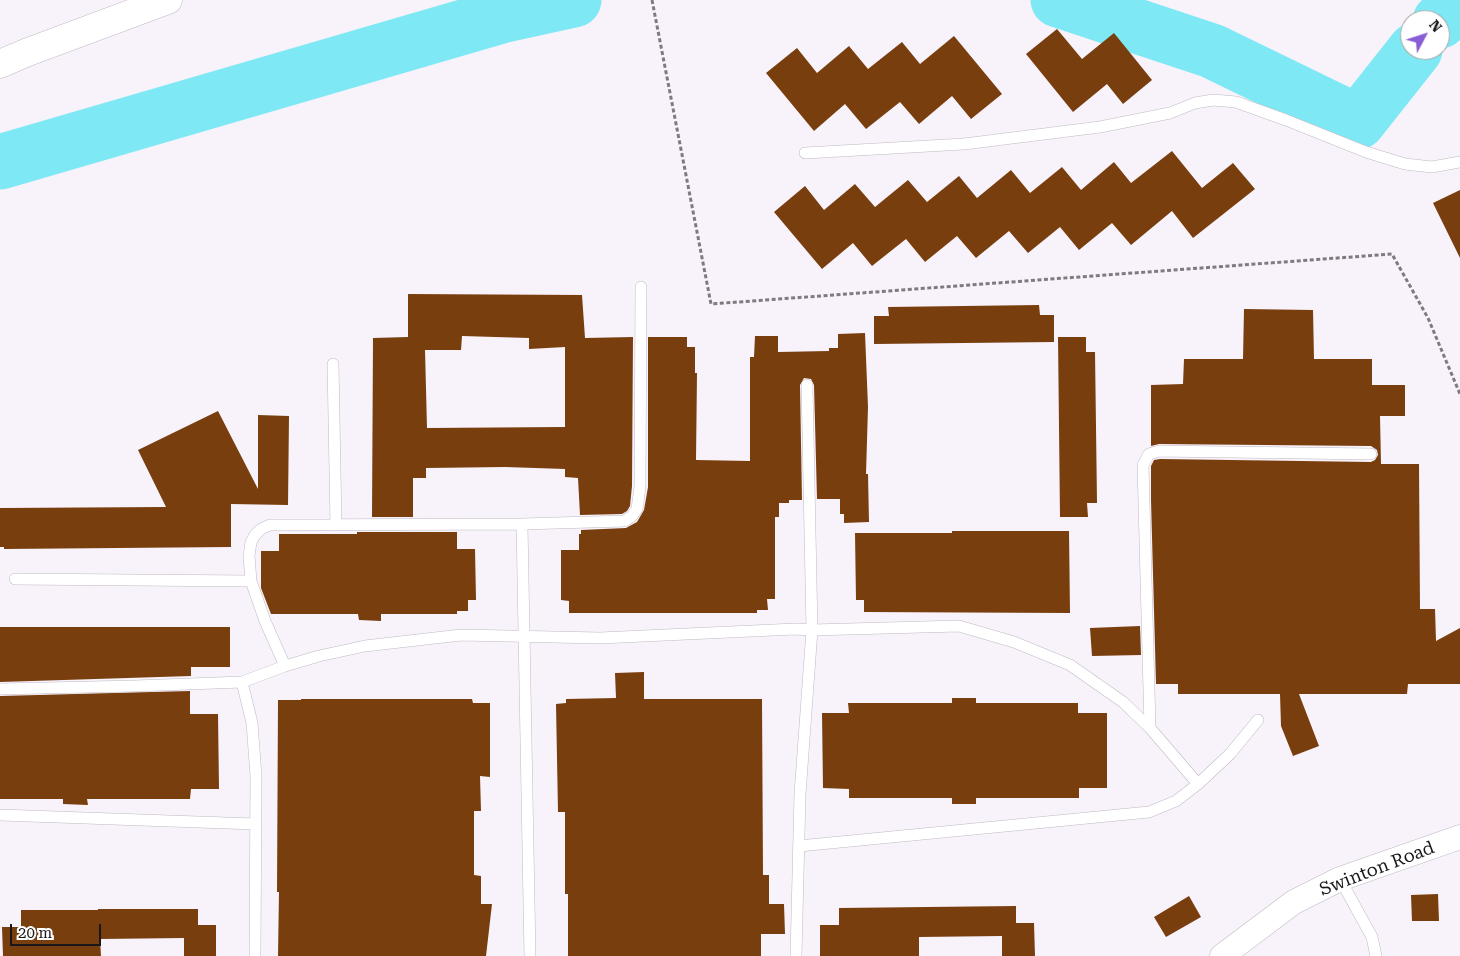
<!DOCTYPE html>
<style>
body{margin:0}
#map{position:relative;width:1460px;height:956px;overflow:hidden;background:#f8f2fb;font-family:"Roboto Serif",serif}
canvas{display:block}
.north{position:absolute;left:1400px;top:10px;width:50px;height:50px;box-sizing:border-box;background:#fff;border:1px solid #a3a2a3;border-radius:50%;rotate:50deg;font-size:14px;font-weight:700;line-height:20px;text-align:center;color:#19171a}
.north::after{content:'';display:block;margin:auto;width:18px;height:22px;background:#8a5dd7;clip-path:polygon(50% 0,100% 100%,50% 72%,0 100%)}
.scale{position:absolute;left:10px;top:924px;width:91px;height:22px;box-sizing:border-box;border:2px solid #19171a;border-top:0;padding-left:6px;font-size:15px;line-height:18px;white-space:nowrap;color:#19171a;-webkit-text-stroke:4px #fff;paint-order:stroke}
</style>
<div id="map">
<canvas width="1460" height="956"></canvas>
<div class="north">N</div>
<div class="scale">20 m</div>
</div>
<script>
const c = document.querySelector('canvas').getContext('2d');
c.lineJoin = 'round';
function poly(rows) {
  const path = new Path2D();
  for (const r of rows) {
    path.moveTo(r[0], r[1]);
    for (let i = 2; i < r.length; i += 2) path.lineTo(r[i], r[i + 1]);
  }
  return path;
}
function stroke(path, color, width, dash) {
  c.strokeStyle = color;
  c.lineWidth = width;
  c.lineCap = dash ? 'butt' : 'round';
  c.setLineDash(dash || []);
  c.stroke(path);
}
function fill(path, color) {
  c.fillStyle = color;
  c.fill(path, 'evenodd');
}
function label(font, color, halo, rows, align = 'center') {
  c.font = font + ' "Roboto Serif",serif';
  c.lineWidth = 5;
  c.setLineDash([]);
  c.textBaseline = 'middle';
  c.strokeStyle = halo;
  c.fillStyle = color;
  for (const [text, x, y, turn = 0] of rows) {
    c.save();
    c.translate(x, y);
    c.rotate((+turn || 0) * Math.PI / 180);
    c.textAlign = isNaN(turn) ? turn : align;
    if (halo) c.strokeText(text, 0, 0);
    c.fillText(text, 0, 0);
    c.restore();
  }
}
stroke(poly([
 [1058,0,1212,51,1358,122,1415,50],
 [1440,21,1460,1],
 [0,162,501,16,574,0]
]), '#7ee9f4', 55);
fill(poly([
 [1057,29,1082,59,1114,33,1152,80,1123,104,1107,84,1073,112,1026,54],
 [954,36,1002,94,971,119,952,96,919,124,900,102,866,129,845,104,814,131,766,73,797,48,817,73,849,46,868,69,902,42,920,64],
 [1172,151,1202,188,1233,163,1255,189,1193,238,1172,211,1131,245,1112,223,1079,250,1060,227,1028,253,1009,231,976,258,957,236,925,262,906,239,872,266,853,243,822,269,774,212,805,186,824,210,855,184,875,207,908,180,927,202,959,176,977,198,1011,170,1030,193,1062,167,1081,190,1114,162,1131,183],
 [1460,190,1460,258,1433,203],
 [408,294,582,295,585,338,633,337,632,486,630,506,627,511,622,514,580,515,578,478,565,477,565,469,505,467,426,468,426,478,413,478,413,517,372,517,373,338,408,337],
 [462,336,529,338,529,349,565,347,565,427,427,428,425,350,461,350],
 [1039,305,1040,315,1054,315,1054,342,874,344,874,316,889,316,888,307],
 [1244,309,1313,310,1314,359,1372,359,1372,385,1405,385,1405,416,1380,416,1381,464,1419,464,1420,609,1435,609,1436,641,1460,628,1460,684,1408,684,1407,694,1299,694,1319,746,1293,756,1281,726,1280,694,1178,694,1178,684,1156,684,1151,500,1151,466,1154,460,1160,459,1371,462,1375,460,1378,455,1377,450,1371,446,1159,444,1151,446,1151,385,1183,384,1184,359,1243,359],
 [865,333,868,407,866,474,868,474,869,522,844,523,844,514,840,514,840,499,817,499,814,385,811,379,804,378,800,385,802,500,789,500,789,503,779,503,779,517,775,517,775,599,767,599,768,610,757,610,757,613,569,613,569,601,561,600,561,550,579,550,579,534,581,534,581,530,626,528,637,522,644,510,648,487,648,337,687,337,687,347,695,347,695,373,697,373,696,460,750,461,750,357,754,357,755,336,778,336,778,352,829,351,829,348,838,348,838,334],
 [1058,337,1086,337,1086,352,1095,352,1097,503,1087,503,1088,517,1060,517],
 [218,411,258,489,258,415,289,416,288,505,231,504,231,547,4,549,4,547,0,547,0,508,166,507,138,450],
 [952,531,1069,531,1070,613,864,612,864,600,856,600,855,533,952,533],
 [357,532,457,532,457,549,475,549,476,600,468,600,468,611,457,611,457,614,381,614,381,621,359,620,358,614,271,614,261,588,261,551,279,551,279,534,357,534],
 [1140,626,1141,655,1092,656,1090,628],
 [0,627,230,627,230,667,191,667,191,676,0,682],
 [644,672,644,699,762,699,763,875,769,875,769,904,784,904,785,934,761,934,761,956,568,956,568,894,565,894,565,812,558,812,556,704,566,703,566,699,616,698,615,673],
 [190,691,190,714,218,714,219,789,191,789,190,799,87,799,88,805,63,804,63,799,0,799,0,696],
 [952,698,976,698,976,703,1078,703,1078,713,1107,713,1107,788,1079,788,1079,798,976,798,976,804,952,804,952,798,849,798,849,789,823,788,822,713,849,713,848,703,952,703],
 [301,699,472,699,473,703,490,703,490,777,480,776,481,811,474,811,474,875,481,876,481,904,492,904,486,956,278,956,279,892,277,892,278,700,301,700],
 [1438,894,1439,921,1412,921,1411,895],
 [1189,896,1201,917,1166,937,1154,917],
 [1016,906,1016,923,1034,923,1035,956,1002,956,1002,936,919,937,919,956,820,956,820,925,839,925,839,908],
 [98,909,198,909,198,925,216,925,216,956,184,956,184,938,100,939,101,956,3,956,2,927,21,927,21,910,98,910]
]), '#793e0d');
const service = poly([
 [805,153,964,144,1100,127,1170,113,1195,103,1213,100,1236,102,1286,120,1366,152,1405,164,1432,167,1460,162],
 [333,364,336,525],
 [15,579,251,581],
 [285,666,265,621,251,581,249,556,251,542,255,535,261,529,270,525,522,524],
 [242,682,252,723,256,776,255,956],
 [0,689,135,686,242,682,285,666,319,656,365,646,461,635,600,638,795,629,812,630,959,626,1014,642,1070,665,1123,702,1150,728,1198,784],
 [1150,728,1143,465,1149,454,1159,451,1371,454],
 [0,815,255,824],
 [799,846,1149,812,1176,801,1198,784,1230,754,1258,720],
 [1340,879,1372,937,1376,956],
 [530,956,522,524,625,521,632,516,637,509,640,487,641,287],
 [796,956,800,794,812,630,807,385]
]);
const minor = poly([
 [1222,956,1294,902,1340,879,1460,837]
]);
const motorway = poly([
 [0,64,28,52,168,0]
]);
stroke(service, '#bfbac2', 12);
stroke(minor, '#bfbac2', 25);
stroke(motorway, '#bfbac2', 29);
stroke(poly([
 [652,0,711,304,1392,254,1428,318,1460,394]
]), '#7e7b80', 3, [4, 2.5]);
stroke(service, '#fff', 11);
stroke(minor, '#fff', 24);
stroke(motorway, '#fff', 28);
label('18px', '#19171a', '#fff', [
 ["Swinton Road",1377,869,-21]
]);
</script>
